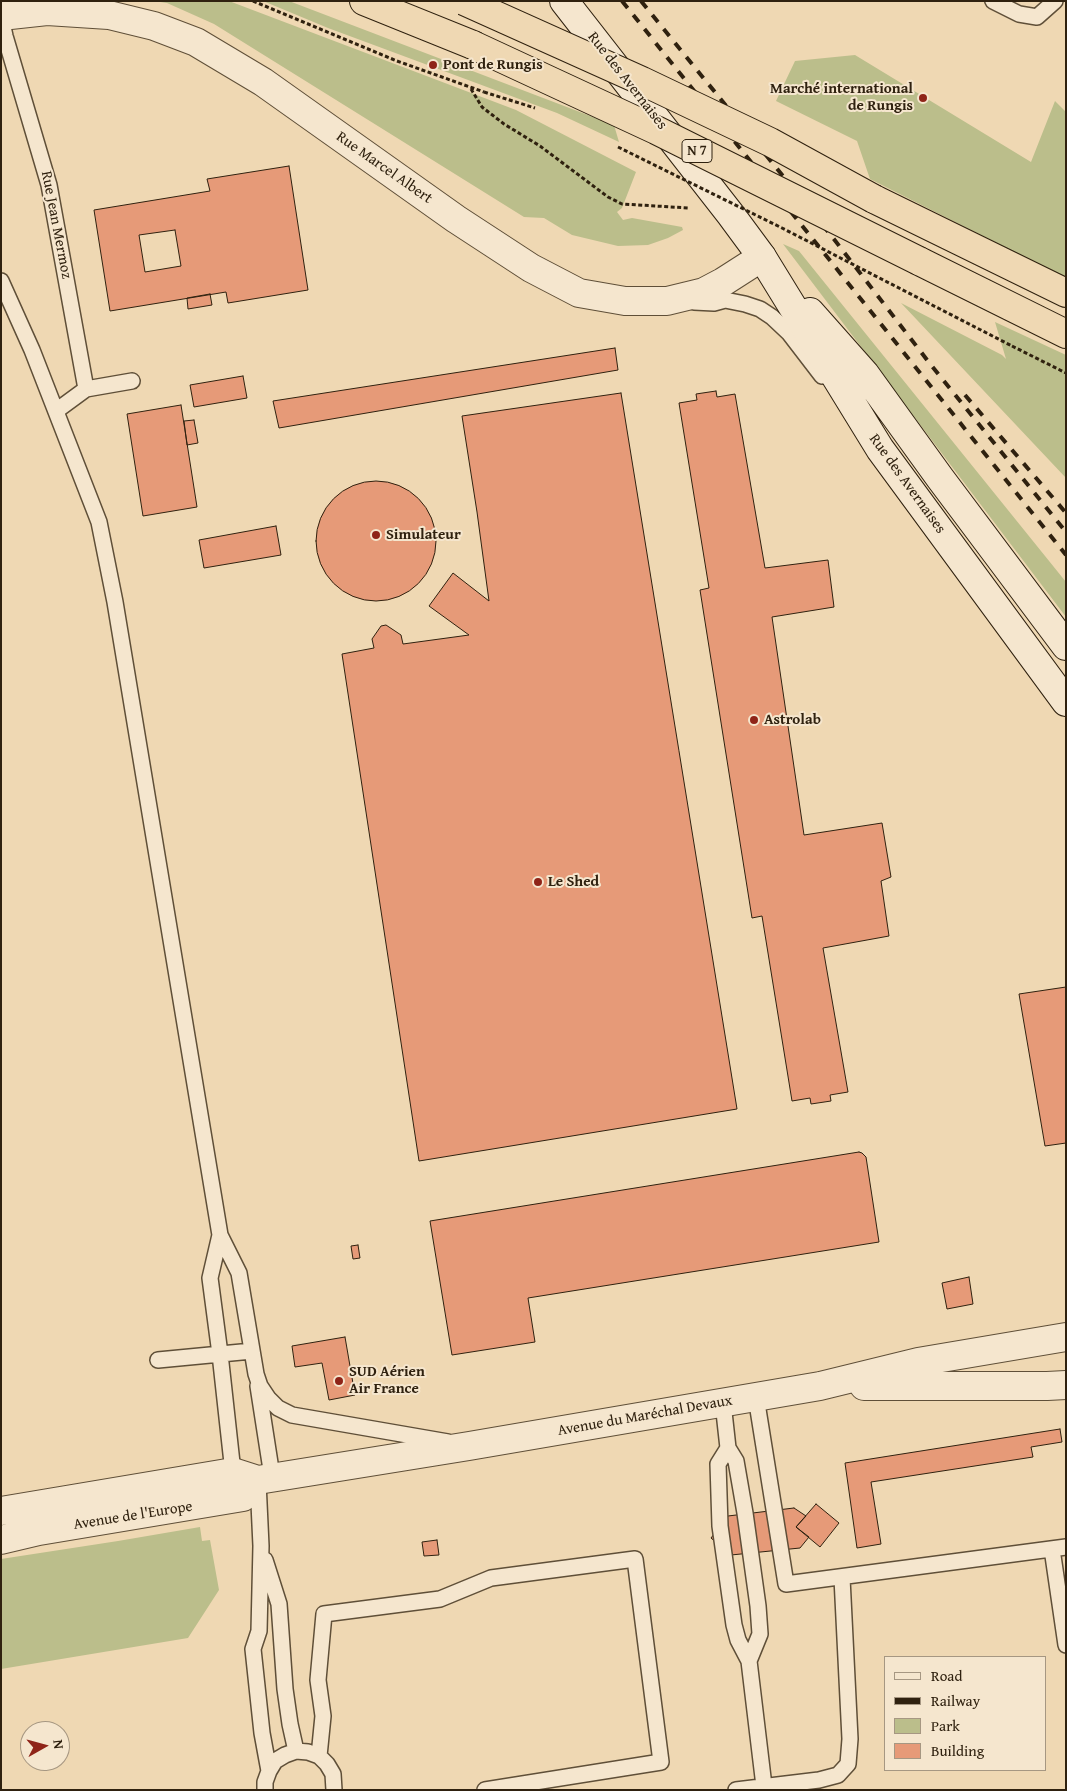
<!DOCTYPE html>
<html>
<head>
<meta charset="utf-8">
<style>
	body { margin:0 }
	#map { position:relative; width:1067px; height:1791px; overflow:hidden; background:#efd8b3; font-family:"Gentium Book Plus",serif }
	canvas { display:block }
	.frame { position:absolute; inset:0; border:2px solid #2f210f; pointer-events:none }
	.legend { position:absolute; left:884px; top:1656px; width:162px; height:115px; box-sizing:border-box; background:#f5e6ce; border:1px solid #a69782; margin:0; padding:6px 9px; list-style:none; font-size:15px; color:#2f210f }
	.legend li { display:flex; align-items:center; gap:10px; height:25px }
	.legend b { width:25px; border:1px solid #a69782 }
	.north { position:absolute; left:20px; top:1721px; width:50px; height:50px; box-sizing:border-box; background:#f5e6ce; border:1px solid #a69782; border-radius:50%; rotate:83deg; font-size:14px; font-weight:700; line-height:20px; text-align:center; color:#2f210f }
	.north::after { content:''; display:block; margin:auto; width:18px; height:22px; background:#8f2418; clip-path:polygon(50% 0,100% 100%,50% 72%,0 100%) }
</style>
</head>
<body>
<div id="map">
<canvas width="1067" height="1791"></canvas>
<div class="frame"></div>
<ul class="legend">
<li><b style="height:6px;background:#f5e6ce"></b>Road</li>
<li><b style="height:6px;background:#2f210f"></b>Railway</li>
<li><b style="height:14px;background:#bbbe8b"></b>Park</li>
<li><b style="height:14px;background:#e69a78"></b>Building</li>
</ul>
<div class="north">N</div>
</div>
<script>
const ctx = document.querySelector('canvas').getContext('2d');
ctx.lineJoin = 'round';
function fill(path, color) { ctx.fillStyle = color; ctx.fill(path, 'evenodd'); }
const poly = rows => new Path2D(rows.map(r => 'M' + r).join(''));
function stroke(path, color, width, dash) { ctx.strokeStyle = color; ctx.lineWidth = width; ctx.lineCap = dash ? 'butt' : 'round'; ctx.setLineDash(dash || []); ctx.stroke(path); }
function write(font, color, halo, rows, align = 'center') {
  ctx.font = font + ' "Gentium Book Plus",serif'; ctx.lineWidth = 4; ctx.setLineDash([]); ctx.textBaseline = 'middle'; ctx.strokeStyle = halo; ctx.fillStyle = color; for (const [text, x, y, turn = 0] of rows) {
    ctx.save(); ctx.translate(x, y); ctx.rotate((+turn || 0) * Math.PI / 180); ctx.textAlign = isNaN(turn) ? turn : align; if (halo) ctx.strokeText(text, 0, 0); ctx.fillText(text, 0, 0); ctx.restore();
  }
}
fill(poly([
	[154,1,229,1,516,110,636,172,622,208,617,212,623,220,632,218,682,227,683,230,668,238,648,245,618,246,572,235,544,218,524,217,214,24,167,3],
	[263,1,289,1,614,125,619,142,557,113,328,28],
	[855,55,1031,162,1055,101,1066,112,1066,278,870,179,857,141,776,101,795,61],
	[783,244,799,251,1066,582,1066,617],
	[901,303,1002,355,1006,359,995,322,1066,355,1066,478],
	[200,1527,202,1541,210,1540,219,1590,188,1638,1,1669,1,1559,118,1541]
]), '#bbbe8b');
const building = poly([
	[289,166,308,290,228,303,226,292,110,311,94,210,210,191,207,179,289,166],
	[175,230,181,266,145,272,139,235,175,230],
	[210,294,212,305,188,309,187,298,210,294],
	[615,348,618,370,279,428,273,401,615,348],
	[243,376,247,398,194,407,190,385,243,376],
	[716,391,717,397,735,394,765,568,828,560,834,607,772,617,804,835,882,823,891,877,881,881,889,936,823,948,848,1092,830,1095,831,1101,811,1104,810,1098,792,1101,762,916,752,918,700,590,709,588,679,403,697,400,696,394,716,391],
	[621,393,737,1109,419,1161,342,654,374,648,372,639,381,626,386,625,401,635,403,644,469,635,429,606,453,573,489,601,477,512,462,416,621,393],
	[181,405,197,507,143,516,127,414,181,405],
	[194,420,198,443,187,445,184,421,194,420],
	'316 541a60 60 0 1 1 120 0a60 60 0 1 1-120 0Z',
	[276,526,281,555,204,568,199,540,276,526],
	[1066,987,1066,1143,1045,1146,1019,994,1066,987],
	[859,1152,862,1153,866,1157,879,1242,528,1298,535,1342,452,1355,430,1221,859,1152],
	[358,1245,360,1258,353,1259,351,1246,358,1245],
	[969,1277,973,1304,947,1309,942,1283,969,1277],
	[345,1337,355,1395,329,1400,322,1363,295,1367,292,1346,345,1337],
	[1060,1429,1062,1442,1031,1447,1033,1457,871,1482,881,1544,857,1548,845,1463,1060,1429],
	[816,1504,839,1523,820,1547,796,1527,816,1504],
	[794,1508,806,1516,796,1527,809,1537,800,1548,731,1555,711,1538,728,1516,794,1508],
	[437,1540,439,1555,424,1556,422,1542,437,1540]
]);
fill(building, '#e69a78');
stroke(building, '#2f210f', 1);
const service = poly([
	[993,1,1019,14,1037,17,1055,1],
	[1,18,5,36,49,185,86,389,132,381],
	[1,281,32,350,99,522,115,602,220,1235,210,1278,220,1354,233,1472],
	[694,302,714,303,725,300,745,304,760,309,772,317,789,333,822,376],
	[56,411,86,389],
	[220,1235,239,1273,256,1374,260,1386,268,1398,278,1408,292,1415,448,1442],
	[158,1360,252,1351],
	[258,1386,272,1476],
	[756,1397,786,1584,1066,1547],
	[723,1403,728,1448,736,1461,745,1513,758,1606,760,1634,749,1661],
	[728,1448,718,1464,720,1526,734,1625,738,1640,749,1661,764,1786],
	[258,1482,261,1546,259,1631,253,1649,262,1733,269,1771],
	[1052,1549,1066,1645],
	[265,1560,279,1604,285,1689,290,1724,296,1751],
	[319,1756,323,1716,318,1680,324,1614,440,1599,491,1578,635,1559,661,1762,485,1790],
	[265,1790,265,1782,269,1771,275,1761,285,1755,296,1751,308,1752,319,1756,327,1764,333,1774,334,1790],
	[736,1790,819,1780,838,1775,848,1764,850,1739,842,1578]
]);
const minor = poly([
	[1,16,47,11,109,15,154,26,196,42,263,82,456,219,531,268,579,293,625,301,667,301,704,292,723,282,762,257]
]);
const tertiary = poly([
	[864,1386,1047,1386,1066,1385],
	[1,1511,233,1472,258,1480,469,1446,820,1386,918,1362,1066,1337],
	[1,1540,39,1531,243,1497,249,1492,258,1480]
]);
const secondary = poly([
	[564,1,731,215,762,257,880,449,1066,702],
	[810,312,865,374,940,478,1066,646]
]);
const trunk = poly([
	[364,1,473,45],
	[874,199,1066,293],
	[919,261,1066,334]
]);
stroke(service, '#5f4f38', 18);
stroke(minor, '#5f4f38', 30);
stroke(tertiary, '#5f4f38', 30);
stroke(secondary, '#2f210f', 30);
stroke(trunk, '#2f210f', 30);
stroke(poly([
	[253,1,397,61,484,92],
	[471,89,482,107,504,124,540,146,608,197,622,204,689,208],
	[1012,346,1066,373]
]), '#2f210f', 3, [4, 2.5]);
stroke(service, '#f5e6ce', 15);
stroke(minor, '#f5e6ce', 28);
stroke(tertiary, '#f5e6ce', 28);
stroke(secondary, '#f5e6ce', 28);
stroke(trunk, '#efd8b3', 28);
stroke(poly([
	[622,1,1066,555],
	[641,1,830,234,931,365,1066,532],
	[965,395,1066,513]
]), '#2f210f', 4, [9, 9]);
const trunkBridge = poly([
	[464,1,642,81,770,142,874,199],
	[473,45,656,130,919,261]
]);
stroke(trunkBridge, '#2f210f', 30, []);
stroke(poly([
	[484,92,535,108],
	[618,147,782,228,1012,346]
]), '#2f210f', 3, [4, 2.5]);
stroke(trunkBridge, '#efd8b3', 28);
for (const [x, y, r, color] of [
	[433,65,5,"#8f2418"],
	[923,98,5,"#8f2418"],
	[376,535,5,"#8f2418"],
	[754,720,5,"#8f2418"],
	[538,882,5,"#8f2418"],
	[339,1381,5,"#8f2418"]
]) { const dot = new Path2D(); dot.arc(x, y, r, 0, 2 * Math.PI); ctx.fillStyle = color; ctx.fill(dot); stroke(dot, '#f5e6ce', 2); }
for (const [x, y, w] of [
	[697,151,30]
]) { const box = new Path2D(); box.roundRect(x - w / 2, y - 11.5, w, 23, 4); ctx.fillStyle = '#f5e6ce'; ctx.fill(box); stroke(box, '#2f210f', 1); }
write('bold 14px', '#2f210f', null, [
	["N 7",697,151]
]);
write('bold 15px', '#2f210f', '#f5e6ce', [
	["Pont de Rungis",443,65],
	["Marché international",913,89,"right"],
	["de Rungis",913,106,"right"],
	["Simulateur",386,535],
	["Astrolab",764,720],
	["Le Shed",548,882],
	["SUD Aérien",349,1372],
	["Air France",349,1389]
], 'left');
write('15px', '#2f210f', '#f5e6ce', [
	["Rue des Avernaises",627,81,52],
	["Rue Marcel Albert",384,168,35],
	["Rue Jean Mermoz",56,225,79],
	["Rue des Avernaises",907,484,54],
	["Avenue du Maréchal Devaux",645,1416,-10],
	["Avenue de l'Europe",133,1516,-9]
]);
</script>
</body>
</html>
